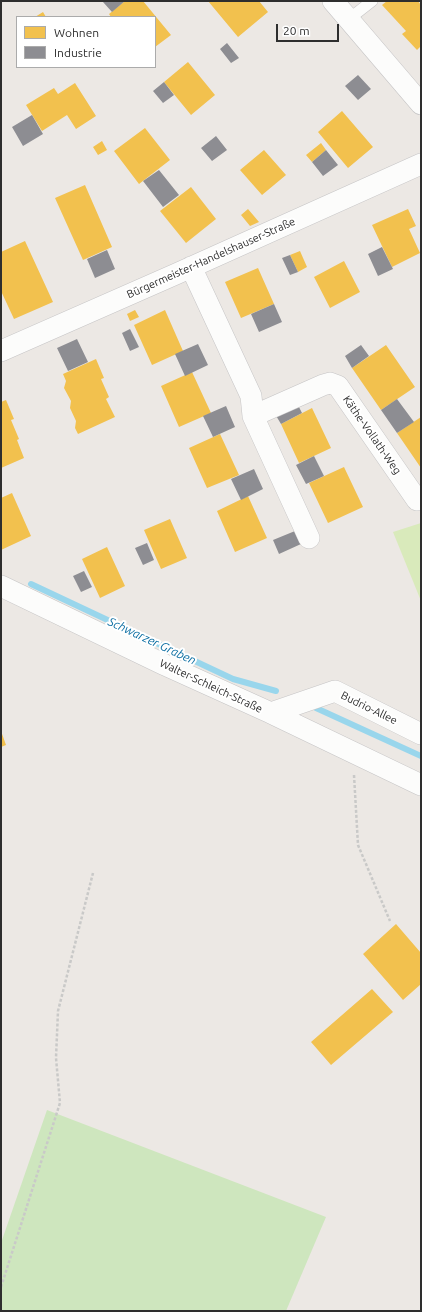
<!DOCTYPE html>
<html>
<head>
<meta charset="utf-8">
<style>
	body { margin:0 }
	#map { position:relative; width:422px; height:1312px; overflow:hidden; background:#ece8e4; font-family:Ubuntu,sans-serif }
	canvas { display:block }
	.frame { position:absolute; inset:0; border:2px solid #2e2e2e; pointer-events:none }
	.legend { position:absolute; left:16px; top:16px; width:140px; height:52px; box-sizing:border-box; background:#fff; border:1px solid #ababab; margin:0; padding:5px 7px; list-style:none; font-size:12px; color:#2e2e2e }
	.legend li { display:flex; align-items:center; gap:8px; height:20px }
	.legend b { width:20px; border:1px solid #ababab }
	.scale { position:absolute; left:276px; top:24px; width:63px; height:18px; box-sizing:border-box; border:2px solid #2e2e2e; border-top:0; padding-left:5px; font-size:12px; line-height:14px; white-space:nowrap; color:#2e2e2e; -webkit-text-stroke:3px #fff; paint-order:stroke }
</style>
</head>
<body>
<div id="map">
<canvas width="422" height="1312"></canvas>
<div class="frame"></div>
<ul class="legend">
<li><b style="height:11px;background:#f2c14e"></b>Wohnen</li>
<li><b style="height:11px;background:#8d8d92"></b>Industrie</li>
</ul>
<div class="scale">20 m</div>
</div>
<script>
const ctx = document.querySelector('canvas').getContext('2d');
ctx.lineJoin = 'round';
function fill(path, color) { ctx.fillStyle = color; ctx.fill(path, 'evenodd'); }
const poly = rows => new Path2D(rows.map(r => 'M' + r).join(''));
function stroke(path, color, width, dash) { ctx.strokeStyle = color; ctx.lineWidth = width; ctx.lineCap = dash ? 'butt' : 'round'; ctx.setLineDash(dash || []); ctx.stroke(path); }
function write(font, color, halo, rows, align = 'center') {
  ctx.font = font + ' Ubuntu,sans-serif'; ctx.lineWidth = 4; ctx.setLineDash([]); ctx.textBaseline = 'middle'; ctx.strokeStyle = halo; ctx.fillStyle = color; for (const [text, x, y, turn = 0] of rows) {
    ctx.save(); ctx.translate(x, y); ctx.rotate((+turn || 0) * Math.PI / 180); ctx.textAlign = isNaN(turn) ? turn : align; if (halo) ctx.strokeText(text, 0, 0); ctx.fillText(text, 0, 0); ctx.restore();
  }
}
fill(poly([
	[47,1110,326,1217,286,1311,1,1311,1,1243]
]), '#cee6be');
fill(poly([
	[421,523,421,601,393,532]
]), '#d9eabb');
fill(poly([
	[125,1,143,1,171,35,155,47,155,17,111,17,109,14],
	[208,1,259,1,268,12,238,37],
	[387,1,418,1,421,5,421,46,417,50,402,34,406,31,382,5],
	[43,12,46,17,35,17],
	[188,62,215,95,191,115,164,82],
	[75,83,96,116,76,129,67,115,42,131,26,105,54,88,58,94],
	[342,111,373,147,348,168,318,132],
	[145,128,170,160,139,184,114,151],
	[102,141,107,150,98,155,93,147],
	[321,143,326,150,312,162,306,155],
	[264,150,286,175,262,195,240,170],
	[85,185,112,247,83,260,55,198],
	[191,187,216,219,186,243,160,211],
	[248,209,259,222,250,226,241,215],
	[408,209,416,226,409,229,420,253,392,267,372,225],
	[25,241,53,302,14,319,1,291,1,252],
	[300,251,307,267,298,272,290,255],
	[344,261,360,292,330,308,314,277],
	[258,268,274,304,241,318,225,282],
	[135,310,139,317,130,321,127,314],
	[165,310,183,351,152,365,134,325],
	[386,345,415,387,381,410,352,368],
	[96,359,104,378,101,379,109,397,106,399,115,417,78,434,75,428,76,421,70,408,71,401,64,388,66,381,63,374],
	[192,372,211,413,179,427,161,386],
	[6,400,14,419,11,420,19,439,17,440,24,458,1,468,1,402],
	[312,408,331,448,299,463,281,424],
	[421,417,421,468,397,433],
	[220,434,239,475,207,488,189,448],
	[344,467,363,507,328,523,309,483],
	[12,493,31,536,1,550,1,498],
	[248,496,267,538,235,552,217,511],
	[170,519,187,558,161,569,144,530],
	[107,547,125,586,100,598,82,559],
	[1,731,6,745,1,747],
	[396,924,421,953,421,984,403,1000,363,954],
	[372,989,393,1012,331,1065,311,1042]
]), '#f2c14e');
fill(poly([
	[104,1,125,1,112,12,103,2],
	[227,43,239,58,231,63,220,49],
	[358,75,371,89,358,100,345,86],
	[164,82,174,95,163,103,153,91],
	[32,115,43,134,23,146,12,127],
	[216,136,227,150,212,161,201,148],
	[326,150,338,165,323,176,312,162],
	[159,170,179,195,163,207,143,181],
	[382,247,393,269,378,276,368,254],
	[107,250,115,269,95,278,87,259],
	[290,255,298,272,290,275,282,258],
	[274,304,282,322,259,332,251,314],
	[130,329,139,347,130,351,122,333],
	[77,339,88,362,68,371,57,348],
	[198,344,208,365,185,376,175,354],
	[361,345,369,356,352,368,345,356],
	[397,399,414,422,397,433,381,410],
	[297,403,302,413,281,424,275,414],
	[226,406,235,427,213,437,203,416],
	[314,456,324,476,306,484,296,465],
	[254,469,263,489,241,500,231,479],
	[295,531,301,544,279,554,273,540],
	[147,543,154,560,143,565,135,548],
	[84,571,92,587,81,592,73,576]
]), '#8d8d92');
stroke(poly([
	[31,584,233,679,276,691],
	[316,708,421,756]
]), '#99d6ec', 6);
const lane = poly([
	[349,19,372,1]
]);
const street = poly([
	[333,1,421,104],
	[191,267,251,396,253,416,309,538],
	[1,351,176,274,421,164],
	[253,416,323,385,330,383,338,386,417,500],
	[1,586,165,665,271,713,421,785],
	[271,713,335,691,421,734]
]);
stroke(lane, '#c5c4c5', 12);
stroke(street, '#c5c4c5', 22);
stroke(poly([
	[354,775,358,845,390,921],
	[1,1287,60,1103,56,1058,58,1011,93,873]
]), '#c9c9c8', 2.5, [3, 2]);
stroke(lane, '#fcfcfb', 11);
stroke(street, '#fcfcfb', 21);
write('11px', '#2e2e2e', '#fff', [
	["Bürgermeister-Handelshauser-Straße",211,258,-24],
	["Käthe-Vollath-Weg",372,435,55],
	["Walter-Schleich-Straße",211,686,25],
	["Budrio-Allee",369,708,26]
]);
write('italic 12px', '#0d6fa3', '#fff', [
	["Schwarzer Graben",152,641,25]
]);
</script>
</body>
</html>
